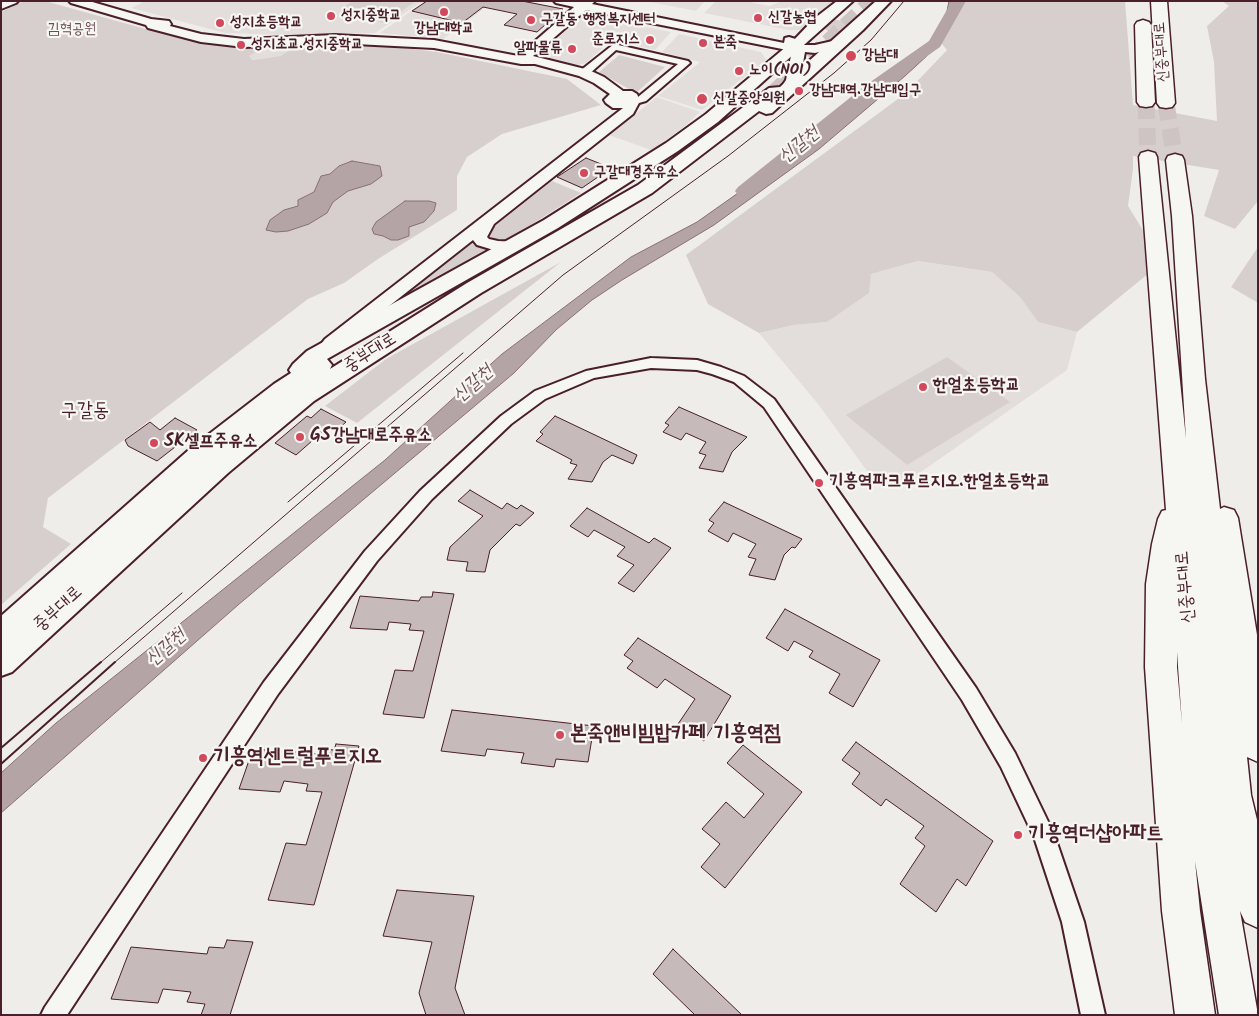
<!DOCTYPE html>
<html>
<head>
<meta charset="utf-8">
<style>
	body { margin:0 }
	#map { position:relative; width:1259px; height:1016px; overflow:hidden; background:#efedea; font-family:Kalam,sans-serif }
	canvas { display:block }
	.frame { position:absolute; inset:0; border:2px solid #4a1f2b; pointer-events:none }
</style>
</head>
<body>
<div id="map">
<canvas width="1259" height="1016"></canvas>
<div class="frame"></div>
</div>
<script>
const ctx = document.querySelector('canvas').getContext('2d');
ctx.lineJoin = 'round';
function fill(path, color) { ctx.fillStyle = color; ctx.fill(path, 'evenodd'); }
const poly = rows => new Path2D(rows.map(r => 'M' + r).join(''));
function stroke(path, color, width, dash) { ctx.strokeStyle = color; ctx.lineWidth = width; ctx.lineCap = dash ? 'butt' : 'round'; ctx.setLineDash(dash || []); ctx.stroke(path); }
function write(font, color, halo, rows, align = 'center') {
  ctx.font = font + ' Kalam,"Poor Story",sans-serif'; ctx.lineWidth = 4.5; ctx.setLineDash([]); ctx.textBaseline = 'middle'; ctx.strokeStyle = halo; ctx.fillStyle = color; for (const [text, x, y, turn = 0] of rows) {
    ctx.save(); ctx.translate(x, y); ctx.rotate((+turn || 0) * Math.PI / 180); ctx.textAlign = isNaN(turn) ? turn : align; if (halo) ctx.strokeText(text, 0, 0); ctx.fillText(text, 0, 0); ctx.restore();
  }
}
fill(poly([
	[145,1,423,1,375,33,283,35,225,33,131,8],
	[425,1,494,1,443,39,380,33],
	[645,1,705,1,696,11],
	[716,1,745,1,769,6,782,1,833,1,802,30,789,30,704,13],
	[590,16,671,32,655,50,611,40,586,63,577,65,545,58,541,53,581,17],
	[679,34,761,52,766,60,702,110,658,96,700,62,662,52],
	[265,47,295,47,280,56,251,60,248,56],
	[657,97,700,112,684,127,651,150,609,135],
	[918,261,992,272,1020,297,1038,322,1077,332,1067,370,908,481,873,479,818,404,759,333,794,325,827,322,871,274]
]), '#e3dedc');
fill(poly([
	[24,1,45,1,142,28,224,46,265,47,249,56,252,60,280,56,295,47,340,45,396,47,437,52,567,79,601,105,502,134,467,157,457,176,457,210,378,259,344,283,308,299,48,498,43,527,71,544,1,605,1,12],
	[353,1,416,1,385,23,371,20,376,16,342,8],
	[964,1,1125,1,1133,105,1217,121,1214,62,1207,26,1229,6,1222,1,1258,1,1258,201,1235,229,1204,216,1219,170,1133,156,1133,169,1128,206,1154,248,1149,273,1077,332,1038,322,1020,297,992,272,918,261,871,274,869,293,827,322,794,325,759,333,708,304,686,255,906,93,947,50,941,43],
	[829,18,854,24,842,31,828,31,824,28],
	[619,55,665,67,636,93,599,72],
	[552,181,581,193,507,240,497,241,492,239,489,235,490,230],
	[478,230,480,246,498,249,346,335],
	[1258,247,1258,303,1231,287],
	[561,262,357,423,325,406,386,359],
	[947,357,1010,402,907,465,846,415]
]), '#d7cfce');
const water = poly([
	[949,1,964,1,941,43,905,76,819,149,714,225,622,280,592,300,557,329,514,373,238,605,1,813,1,773,56,723,385,460,502,354,631,257,697,222,833,126,914,54,932,42,946,16,949,1],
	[352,161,380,166,382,176,371,184,348,191,333,202,327,213,309,224,288,231,276,232,266,230,270,220,284,210,298,206,298,200,314,192,321,176,330,174,339,166,352,161],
	[405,201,429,201,436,203,434,211,424,222,409,227,409,236,398,240,391,240,383,236,374,234,372,229,376,222,405,201]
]);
fill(water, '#b4a4a5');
stroke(water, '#8a6f74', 1);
fill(poly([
	[952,1,966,1,940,47,878,91,750,195,744,196,738,195,735,191,738,187,866,85,929,41,952,1]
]), '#b4a4a5');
const building = poly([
	[427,1,522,1,563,9,537,32,504,25,517,14,483,7,462,23,412,11,427,1],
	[586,158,611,168,582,188,557,177,586,158],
	[679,407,747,437,732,452,723,472,699,468,706,455,699,453,706,442,686,433,681,440,663,432,669,425,665,423,679,407],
	[321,409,346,422,337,430,329,426,296,455,275,443,307,416,311,418,321,409],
	[555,416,637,455,633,464,612,455,603,462,592,482,568,479,577,465,570,463,572,460,536,441,543,434,540,432,555,416],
	[175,418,197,430,157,461,128,446,125,440,150,422,160,430,175,418],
	[470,490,502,509,507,503,517,509,521,505,534,513,520,526,516,524,490,550,485,572,466,571,468,562,447,560,450,547,483,516,458,501,470,490],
	[724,502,802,539,795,548,792,547,784,555,775,580,749,575,756,559,748,557,756,544,733,533,728,542,708,531,714,523,709,520,724,502],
	[587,508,649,543,654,538,671,548,634,592,618,583,634,565,617,556,625,547,594,530,588,537,570,526,587,508],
	[433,592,454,594,424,718,383,714,395,670,413,671,424,631,409,630,411,624,389,622,387,630,350,628,360,596,419,601,421,597,432,597,433,592],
	[785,609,880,660,853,707,829,693,840,674,809,657,813,651,794,641,788,651,766,638,785,609],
	[638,638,731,696,704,741,678,724,695,699,665,679,657,688,627,668,633,661,624,655,638,638],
	[452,710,594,726,588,762,556,759,554,767,521,763,524,753,487,749,485,756,441,751,452,710],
	[856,742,993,841,966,886,957,879,936,912,900,884,925,846,915,838,924,826,886,799,881,806,852,784,860,773,842,760,856,742],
	[336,744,359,746,314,905,268,900,286,843,306,845,322,792,306,791,308,784,284,781,280,792,239,789,253,749,320,754,321,749,334,750,336,744],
	[743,745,802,792,725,888,701,867,720,844,702,829,726,802,744,818,764,794,727,763,743,745],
	[397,890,474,896,455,988,465,1015,426,1015,419,993,432,942,383,936,397,890],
	[227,940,253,942,230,1015,201,1015,205,1004,187,1002,191,992,163,989,158,1003,111,999,131,947,207,954,209,947,224,948,227,940],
	[673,949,742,1015,695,1015,653,974,673,949]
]);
fill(building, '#c6babb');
stroke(building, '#4a1f2b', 1);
stroke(poly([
	[775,91,872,1]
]), '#cec4c4', 16, [16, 8]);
stroke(poly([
	[1146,102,1148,157],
	[1166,103,1175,160]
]), '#cec4c4', 17, [17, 9]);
const minor = poly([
	[614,44,688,61,690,63,646,101,632,105,628,104,627,102,628,100,638,97,678,64,616,50,588,75,580,75,580,71,614,44],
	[651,358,697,360,721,367,744,376,774,399,976,688,1015,753,1054,834,1084,922,1105,1015,1081,1015,1062,922,1034,837,1001,767,962,700,764,407,734,382,712,374,697,370,651,368,594,378,545,399,511,424,432,499,377,561,278,694,67,1015,41,1015,45,1007,264,682,365,551,420,491,501,416,535,391,586,371,651,358]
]);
const tertiary = poly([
	[18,1,16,3,1,9,1,2,18,1],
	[69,1,89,1,151,19,169,21,171,24,170,26,201,34,244,39,335,35,434,40,518,56,574,7,556,3,554,1,595,1,592,4,784,43,785,38,789,37,802,41,804,45,815,45,837,40,843,44,841,47,815,53,805,52,800,80,788,98,783,99,776,95,786,80,792,51,586,10,533,56,589,70,604,77,623,91,632,91,637,94,640,101,633,114,494,224,487,237,489,239,498,241,518,242,520,245,518,248,497,251,477,245,473,240,337,347,331,349,325,347,322,343,325,339,623,108,613,108,606,103,604,100,610,94,594,83,579,76,535,64,521,64,434,48,335,43,244,47,201,42,148,28,146,25,71,3,69,1]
]);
const primary = poly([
	[837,1,853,1,718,122,678,151,558,228,327,359,332,365,330,369,467,283,638,185,769,88,780,87,876,1,891,1,863,30,772,113,766,114,759,111,652,193,481,293,314,401,228,473,12,672,1,676,1,616,191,448,274,384,291,373,289,370,293,364,307,351,544,220,666,143,706,114,793,41,815,18,837,1]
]);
const trunk = poly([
	[1151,1,1167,1,1175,103,1172,107,1166,108,1160,107,1157,103,1151,1],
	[1143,20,1149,22,1151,25,1155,102,1152,106,1146,107,1140,106,1137,102,1135,25,1137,22,1143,20],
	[1148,151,1155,153,1157,157,1186,439,1172,216,1166,160,1168,156,1175,154,1182,156,1184,160,1192,216,1205,379,1220,509,1224,507,1234,510,1238,518,1258,641,1258,762,1247,757,1251,795,1258,824,1258,928,1245,922,1240,911,1258,1015,1219,1015,1195,861,1200,911,1215,1015,1175,1015,1162,911,1145,667,1146,584,1152,544,1158,519,1162,511,1166,510,1139,157,1141,153,1148,151],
	[1177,652,1182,724,1177,667,1177,652]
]);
stroke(minor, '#4a1f2b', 4);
stroke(tertiary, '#4a1f2b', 4);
stroke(primary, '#4a1f2b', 4);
stroke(trunk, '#4a1f2b', 3);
fill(minor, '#f6f6f2');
fill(tertiary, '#f6f6f2');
fill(primary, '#f6f6f2');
fill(trunk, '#f6f6f2');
stroke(poly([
	[288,502,463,353],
	[100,663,182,593],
	[114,663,563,275,728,156,834,73,871,40,904,1]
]), '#4a1f2b', 1);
stroke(poly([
	[1,748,101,662],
	[1,764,115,662]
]), '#4a1f2b', 2);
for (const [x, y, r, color] of [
	[444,12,5,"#d1495b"],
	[331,16,5,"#d1495b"],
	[758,18,5,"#d1495b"],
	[531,20,5,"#d1495b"],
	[220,23,5,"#d1495b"],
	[650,40,5,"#d1495b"],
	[703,43,5,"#d1495b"],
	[241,45,5,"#d1495b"],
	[572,49,5,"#d1495b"],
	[851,56,6,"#d1495b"],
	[739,71,5,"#d1495b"],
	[799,91,5,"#d1495b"],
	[702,99,6,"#d1495b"],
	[584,173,5,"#d1495b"],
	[923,387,5,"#d1495b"],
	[300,437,5,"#d1495b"],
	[154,443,5,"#d1495b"],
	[819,483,5,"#d1495b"],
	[560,735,5,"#d1495b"],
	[203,758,5,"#d1495b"],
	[1018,835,5,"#d1495b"]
]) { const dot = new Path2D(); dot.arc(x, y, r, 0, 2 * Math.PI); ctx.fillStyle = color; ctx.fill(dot); stroke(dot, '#f6f6f2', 2); }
write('bold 15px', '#4a1f2b', '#f6f6f2', [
	["성지중학교",341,16],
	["신갈농협",768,18],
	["구갈동 행정복지센터",541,20],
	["성지초등학교",230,23],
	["강남대학교",444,29,"center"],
	["준로지스",640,40,"right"],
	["본죽",713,43],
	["성지초교.성지중학교",251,45],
	["알파물류",562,49,"right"],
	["강남대",862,56],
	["노이(NOI)",749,71],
	["강남대역.강남대입구",809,91],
	["신갈중앙의원",713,99],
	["구갈대경주유소",594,173]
], 'left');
write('15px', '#6d4b54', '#f6f6f2', [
	["김혁공원",72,30]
]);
write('15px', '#4a1f2b', '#f6f6f2', [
	["신중부대로",1163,52,-94]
]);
write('18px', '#4a1f2b', '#f6f6f2', [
	["중부대로",371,354,-32],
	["신중부대로",1187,587,-95],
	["중부대로",59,610,-42]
]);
write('bold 18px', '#4a1f2b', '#f6f6f2', [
	["한얼초등학교",933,387],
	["GS강남대로주유소",310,437],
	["SK셀프주유소",164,443],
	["기흥역파크푸르지오.한얼초등학교",829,483]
], 'left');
write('italic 19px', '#6f4e56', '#f6f6f2', [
	["신갈천",800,146,-39],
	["신갈천",474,385,-41],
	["신갈천",167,649,-41]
]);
write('20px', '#4a1f2b', '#f6f6f2', [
	["구갈동",85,413]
]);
write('bold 21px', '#4a1f2b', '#f6f6f2', [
	["본죽앤비빔밥카페 기흥역점",570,735],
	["기흥역센트럴푸르지오",213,758],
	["기흥역더샵아파트",1028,835]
], 'left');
</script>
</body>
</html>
